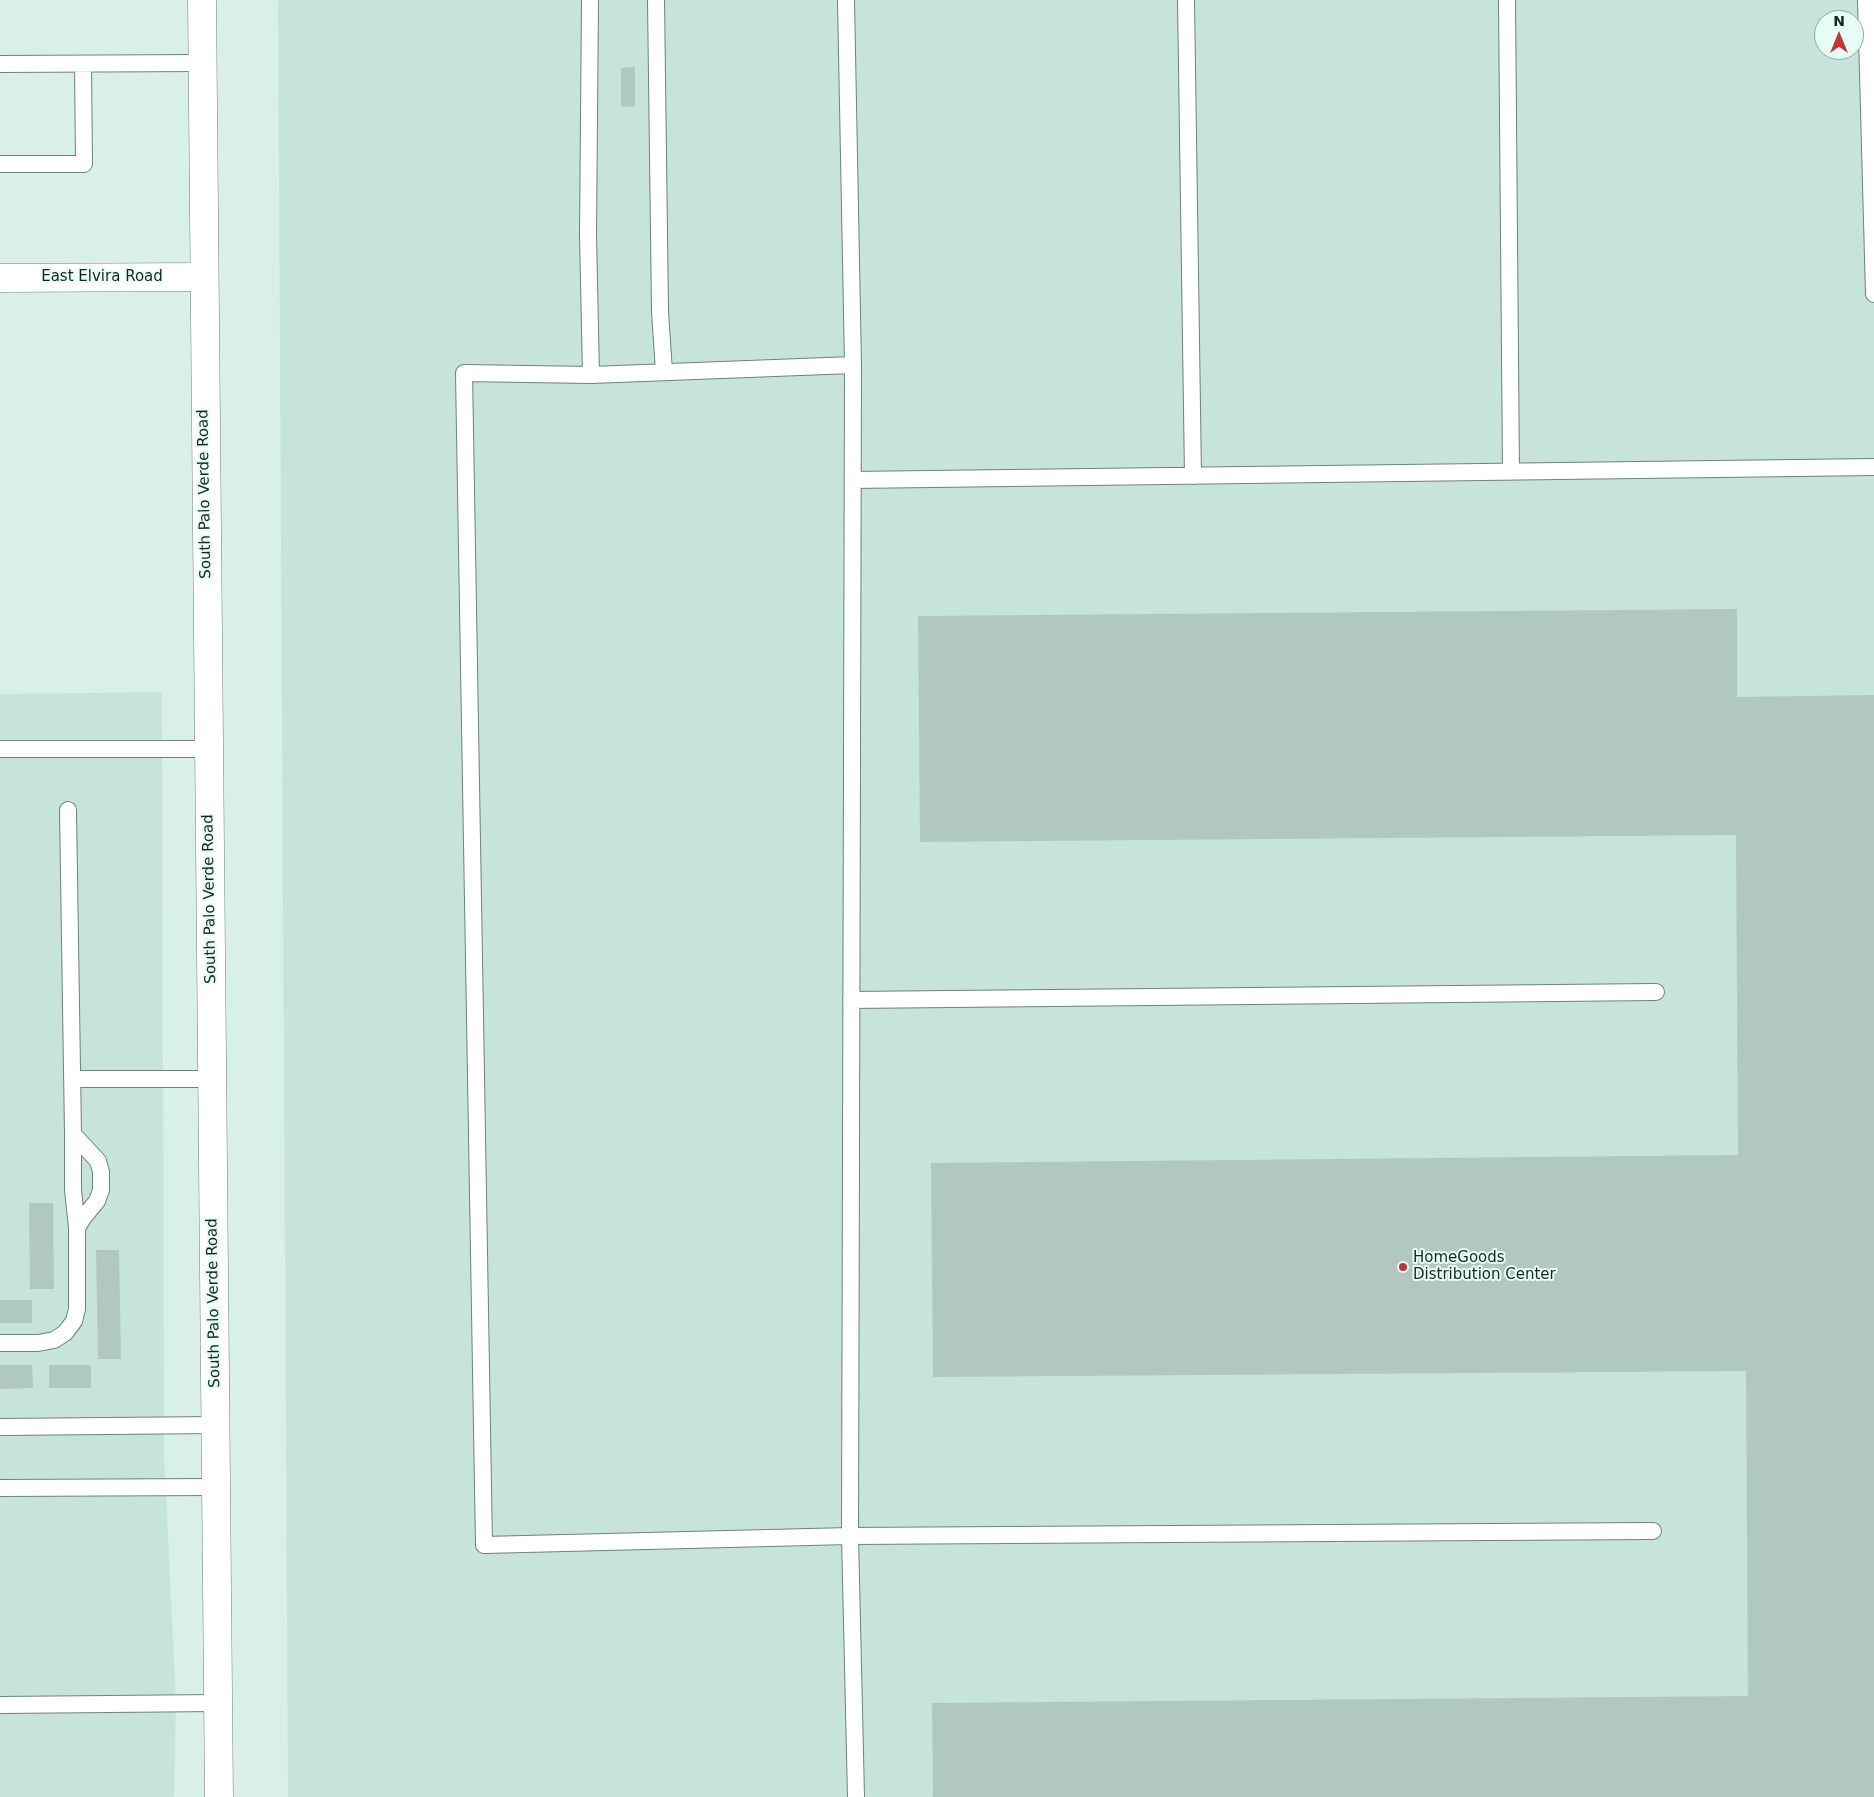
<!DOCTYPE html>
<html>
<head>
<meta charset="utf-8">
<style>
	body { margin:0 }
	#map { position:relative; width:1874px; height:1797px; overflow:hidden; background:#d9f0e9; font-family:"DejaVu Sans",sans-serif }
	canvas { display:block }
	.north { position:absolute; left:1814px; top:10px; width:50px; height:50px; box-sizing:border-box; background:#e6fdf6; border:1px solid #95a7a1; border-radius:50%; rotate:0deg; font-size:14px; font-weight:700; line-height:20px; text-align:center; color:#1c2522 }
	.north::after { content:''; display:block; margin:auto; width:18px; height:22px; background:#c4343a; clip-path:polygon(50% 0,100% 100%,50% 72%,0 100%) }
</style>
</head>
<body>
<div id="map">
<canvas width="1874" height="1797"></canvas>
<div class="north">N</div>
</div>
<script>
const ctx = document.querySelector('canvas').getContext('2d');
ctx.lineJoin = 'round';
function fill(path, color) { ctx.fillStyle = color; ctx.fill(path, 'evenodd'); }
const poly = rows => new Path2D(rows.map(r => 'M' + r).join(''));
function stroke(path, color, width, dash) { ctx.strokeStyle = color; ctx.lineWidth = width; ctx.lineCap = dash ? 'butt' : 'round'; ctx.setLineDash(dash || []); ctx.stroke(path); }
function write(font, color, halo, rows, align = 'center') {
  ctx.font = font + ' "DejaVu Sans",sans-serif'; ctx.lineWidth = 4; ctx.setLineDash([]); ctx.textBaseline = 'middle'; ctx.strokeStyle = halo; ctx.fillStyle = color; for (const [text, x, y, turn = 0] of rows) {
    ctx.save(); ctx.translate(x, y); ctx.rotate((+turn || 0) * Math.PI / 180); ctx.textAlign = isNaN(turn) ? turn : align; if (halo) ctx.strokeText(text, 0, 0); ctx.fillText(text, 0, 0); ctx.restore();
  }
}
fill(poly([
	[278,0,1874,0,1874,1797,288,1797],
	[1824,20,1854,20,1854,50,1824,50],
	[162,692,164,1453,176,1703,174,1797,0,1797,0,694]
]), '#c6e4db');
fill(poly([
	[635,67,635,106,621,107,621,68],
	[1737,609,1737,697,1874,695,1874,1797,933,1797,932,1703,1748,1696,1746,1371,933,1377,931,1163,1738,1155,1736,835,920,842,918,616],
	[29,1203,53,1203,54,1289,30,1289],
	[96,1250,119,1250,121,1359,98,1359],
	[0,1300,32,1300,32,1323,0,1323],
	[0,1365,32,1365,33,1388,0,1389],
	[49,1365,91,1365,91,1388,49,1388]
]), '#b1c8c1');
const lane = poly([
	[590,0,588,235,591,375],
	[656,0,660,311,664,372],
	[846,0,853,365,850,1536,484,1545,464,373,591,375,853,365],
	[1186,0,1193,476],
	[1507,0,1511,472],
	[1866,0,1874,294],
	[0,64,202,63],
	[0,164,84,164,83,64],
	[853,480,1874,467],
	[0,749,208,749],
	[68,810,73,1134],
	[851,1000,1656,992],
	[72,1079,211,1079],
	[73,1134,98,1161,101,1172,101,1190,97,1201,83,1218,77,1228,73,1190,73,1134],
	[0,1343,38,1343,54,1340,65,1333,74,1321,77,1309,77,1228],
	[0,1427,215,1425],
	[0,1488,215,1487],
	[0,1705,218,1703],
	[856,1797,850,1536,1653,1531]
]);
const street = poly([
	[0,278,203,277]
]);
const secondary = poly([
	[202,0,219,1797]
]);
stroke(lane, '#6e837d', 18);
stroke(street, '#6e837d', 29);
stroke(secondary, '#6e837d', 29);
stroke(lane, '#fff', 16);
stroke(street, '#fff', 28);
stroke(secondary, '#fff', 28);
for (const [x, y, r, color] of [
	[1403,1267,5,"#c4343a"]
]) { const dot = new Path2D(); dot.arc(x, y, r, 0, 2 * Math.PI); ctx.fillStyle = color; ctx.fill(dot); stroke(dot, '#e6fdf6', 2); }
write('15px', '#1c2522', '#e6fdf6', [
	["East Elvira Road",102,277],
	["South Palo Verde Road",205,494,-91],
	["South Palo Verde Road",210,899,-91],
	["South Palo Verde Road",214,1303,-91]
]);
write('15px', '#1c2522', '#e6fdf6', [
	["HomeGoods",1413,1258],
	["Distribution Center",1413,1275]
], 'left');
</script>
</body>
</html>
